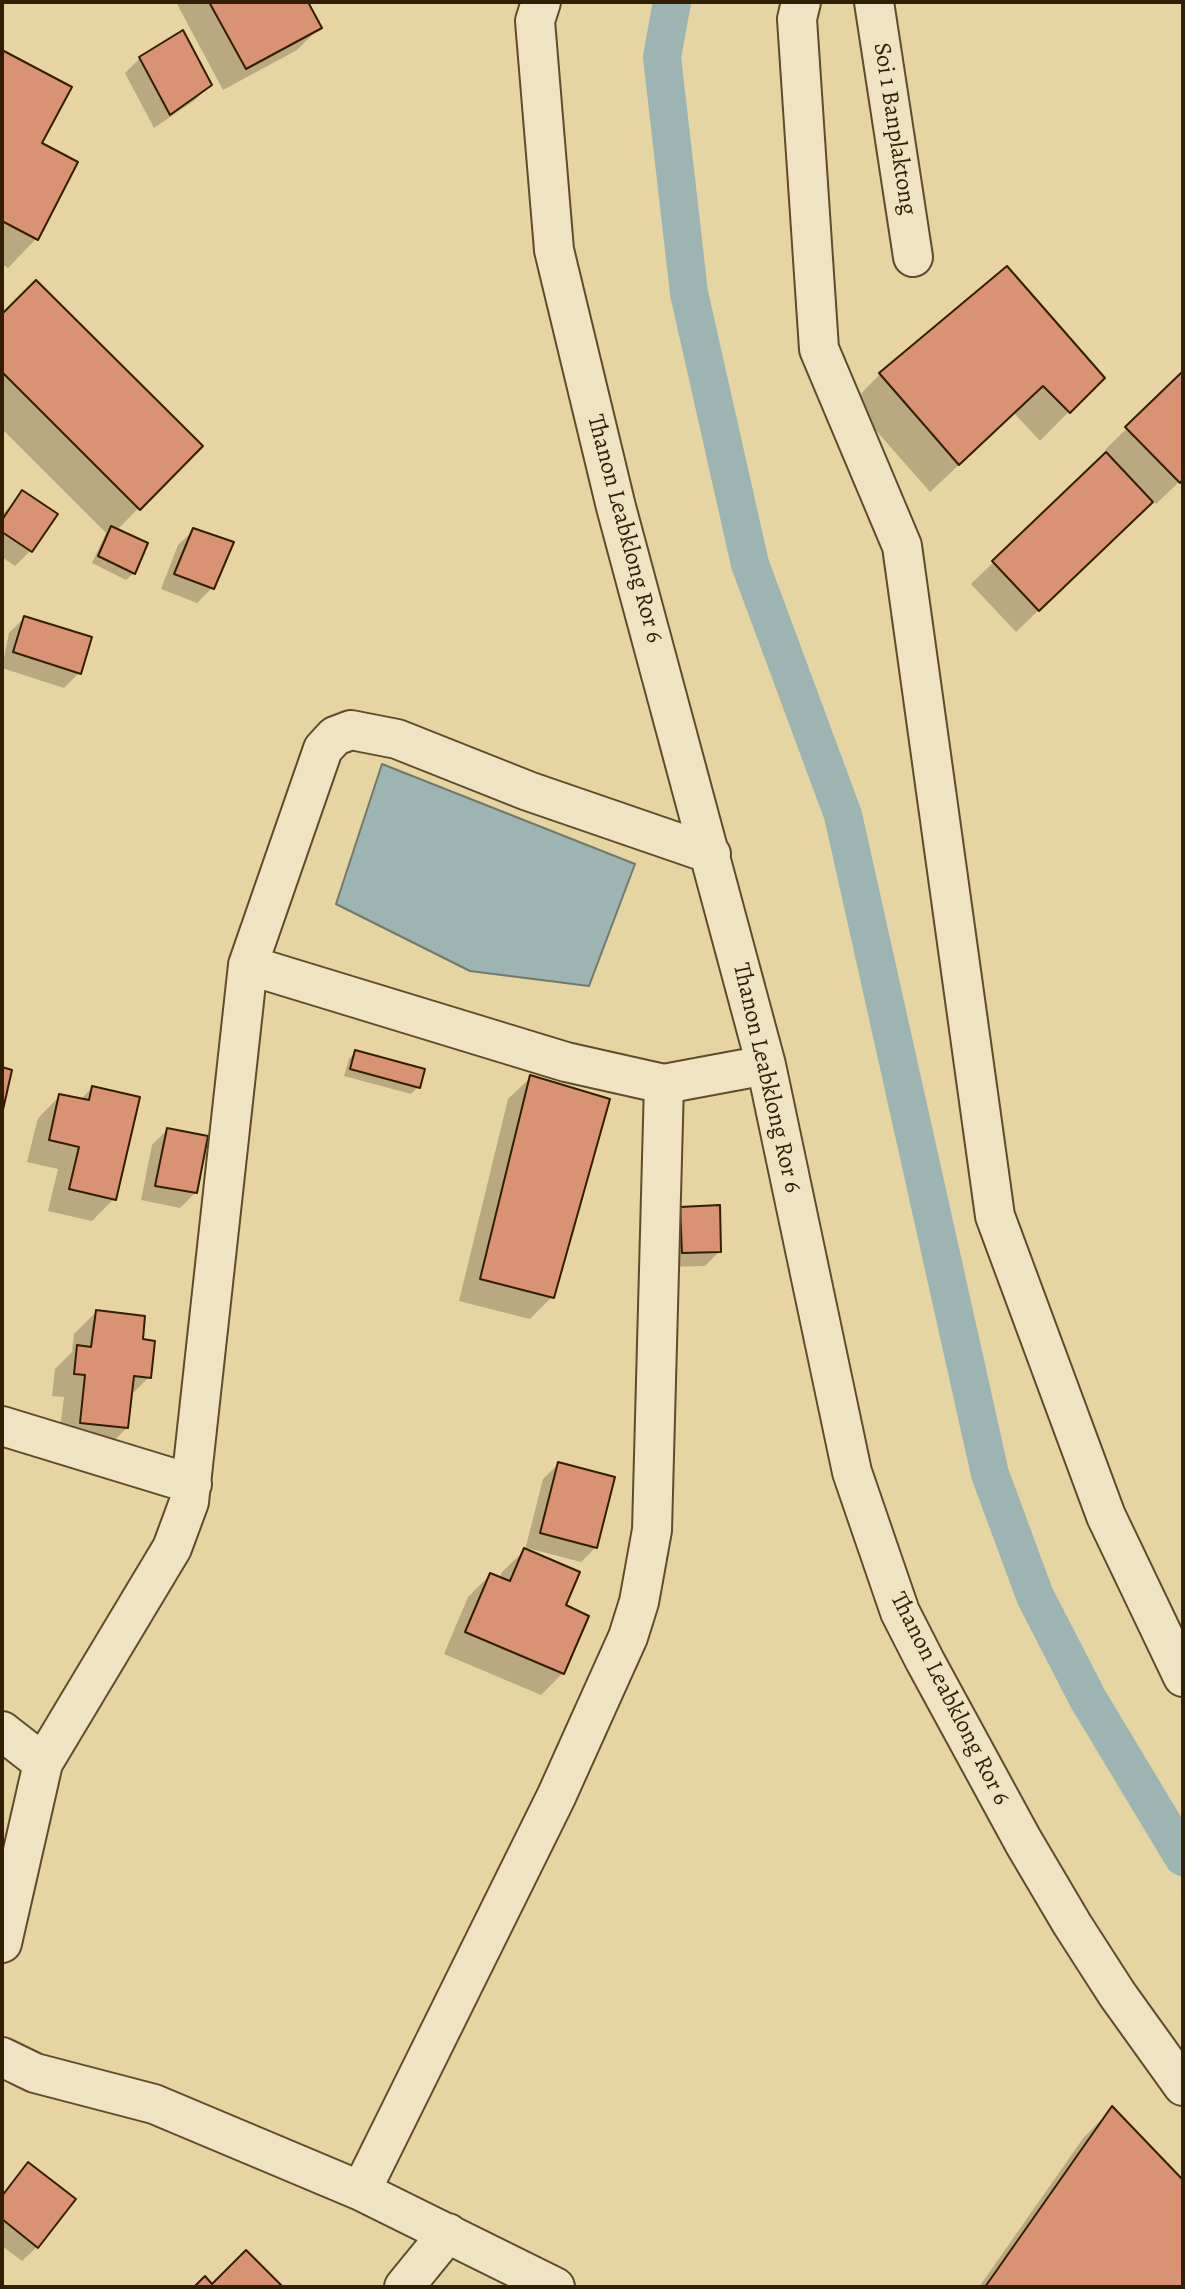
<!DOCTYPE html>
<html>
<head>
<meta charset="utf-8">
<style>
	body { margin:0 }
	#map { position:relative; width:1185px; height:2289px; overflow:hidden; background:#e6d4a2; font-family:Alegreya,serif }
	canvas { display:block }
	.frame { position:absolute; inset:0; border:4px solid #321e04; pointer-events:none }
</style>
</head>
<body>
<div id="map">
<canvas width="1185" height="2289"></canvas>
<div class="frame"></div>
</div>
<script>
const ctx = document.querySelector('canvas').getContext('2d');
ctx.lineJoin = 'round';
function fill(path, color) { ctx.fillStyle = color; ctx.fill(path, 'evenodd'); }
const poly = rows => new Path2D(rows.map(r => 'M' + r).join(''));
function stroke(path, color, width, dash) { ctx.strokeStyle = color; ctx.lineWidth = width; ctx.lineCap = dash ? 'butt' : 'round'; ctx.setLineDash(dash || []); ctx.stroke(path); }
function write(font, color, halo, rows, align = 'center') {
  ctx.font = font + ' Alegreya,serif'; ctx.lineWidth = 7; ctx.setLineDash([]); ctx.textBaseline = 'middle'; ctx.strokeStyle = halo; ctx.fillStyle = color; for (const [text, x, y, turn = 0] of rows) {
    ctx.save(); ctx.translate(x, y); ctx.rotate((+turn || 0) * Math.PI / 180); ctx.textAlign = isNaN(turn) ? turn : align; if (halo) ctx.strokeText(text, 0, 0); ctx.fillText(text, 0, 0); ctx.restore();
  }
}
const water = poly([
	[382,764,635,864,589,986,470,971,336,904,382,764]
]);
fill(water, '#9db5b2');
stroke(water, '#72796c', 2);
fill(poly([
	[176,2,306,2,320,27,297,50,223,90],
	[2,52,69,88,39,144,76,163,36,239,8,268,2,264],
	[140,58,210,85,195,100,154,128,125,73],
	[36,282,200,446,117,530,134,573,126,580,92,563,106,533,2,429,2,316],
	[1183,373,1183,478,1156,504,1153,500,1016,632,971,584,1107,453,1105,450],
	[880,374,1102,378,1040,441,1014,413,930,492,852,403],
	[23,492,56,514,30,551,15,566,2,557,2,515],
	[194,530,212,588,197,603,161,589,178,545],
	[24,618,79,673,64,688,2,668,9,633],
	[356,1052,418,1087,411,1094,344,1076,349,1059],
	[531,1077,552,1297,530,1319,459,1301,508,1099],
	[92,1088,114,1199,92,1221,48,1211,58,1169,27,1162,38,1118,60,1096,80,1100],
	[167,1130,195,1193,180,1208,141,1200,152,1145],
	[681,1208,720,1251,705,1266,668,1267,666,1223],
	[96,1312,141,1340,149,1377,130,1396,127,1428,104,1450,58,1445,64,1397,52,1396,55,1369,72,1352,74,1334],
	[558,1464,596,1547,581,1562,527,1548,563,1606,563,1673,541,1695,444,1654,468,1597,490,1575,499,1579,502,1572,525,1550,543,1479],
	[1112,2109,1183,2183,1183,2287,979,2287,1084,2137],
	[29,2165,37,2247,22,2261,2,2246,2,2195]
]), '#0003');
stroke(poly([
	[672,2,662,57,689,293,750,564,843,815,990,1474,1035,1596,1088,1699,1183,1857]
]), '#9db5b2', 38);
const building = poly([
	[209,2,308,2,322,28,246,69,209,2],
	[183,30,212,85,170,115,139,57,183,30],
	[2,50,72,87,42,143,78,162,38,240,2,221,2,50],
	[1007,266,1105,378,1070,413,1043,386,959,465,879,373,1007,266],
	[36,280,203,446,140,510,2,372,2,314,36,280],
	[1183,371,1183,479,1180,483,1125,427,1183,371],
	[1106,452,1153,502,1039,611,992,561,1106,452],
	[22,490,58,514,32,552,2,532,2,520,22,490],
	[111,526,148,543,135,574,98,556,111,526],
	[193,528,234,542,214,589,174,574,193,528],
	[24,616,92,637,81,674,13,652,24,616],
	[355,1050,425,1069,420,1088,350,1069,355,1050],
	[2,1067,12,1070,2,1114,2,1067],
	[530,1075,610,1099,554,1298,480,1279,530,1075],
	[92,1086,140,1097,116,1200,69,1189,79,1147,49,1140,59,1094,89,1100,92,1086],
	[167,1128,208,1136,197,1193,155,1186,167,1128],
	[720,1205,721,1252,682,1253,680,1207,720,1205],
	[96,1310,145,1316,143,1339,155,1341,151,1378,134,1376,128,1428,80,1423,85,1375,74,1374,77,1345,91,1347,96,1310],
	[558,1462,615,1477,597,1548,540,1533,558,1462],
	[524,1548,580,1572,566,1605,589,1616,564,1674,465,1632,490,1573,510,1581,524,1548],
	[1112,2106,1183,2180,1183,2287,985,2287,1112,2106],
	[28,2162,76,2199,38,2248,2,2219,2,2196,28,2162],
	[246,2250,283,2287,194,2287,205,2276,212,2284,246,2250]
]);
fill(building, '#da9275');
stroke(building, '#321e04', 2);
const minor = poly([
	[541,2,535,21,554,250,616,507,766,1065,852,1472,900,1612,925,1661,1023,1841,1072,1924,1117,1994,1183,2086],
	[801,2,797,19,819,349,902,546,995,1216,1106,1516,1183,1677],
	[874,2,913,257],
	[248,965,566,1062,664,1084],
	[2,1426,192,1484],
	[2,1731,43,1763],
	[2,1943,43,1763,172,1548,189,1502,248,965,323,749,335,736,351,730,397,739,528,791,711,854],
	[2,2057,35,2073,154,2104,361,2191,555,2287],
	[361,2191,556,1797,628,1637,639,1602,652,1530,664,1084,766,1065],
	[404,2287,448,2233]
]);
stroke(minor, '#5f4c2c', 42);
stroke(minor, '#efe3c3', 38);
write('24px', '#321e04', '#efe3c3', [
	["Soi 1 Banplaktong",894,129,81],
	["Thanon Leabklong Ror 6",624,529,75],
	["Thanon Leabklong Ror 6",766,1078,77],
	["Thanon Leabklong Ror 6",949,1699,63]
]);
</script>
</body>
</html>
